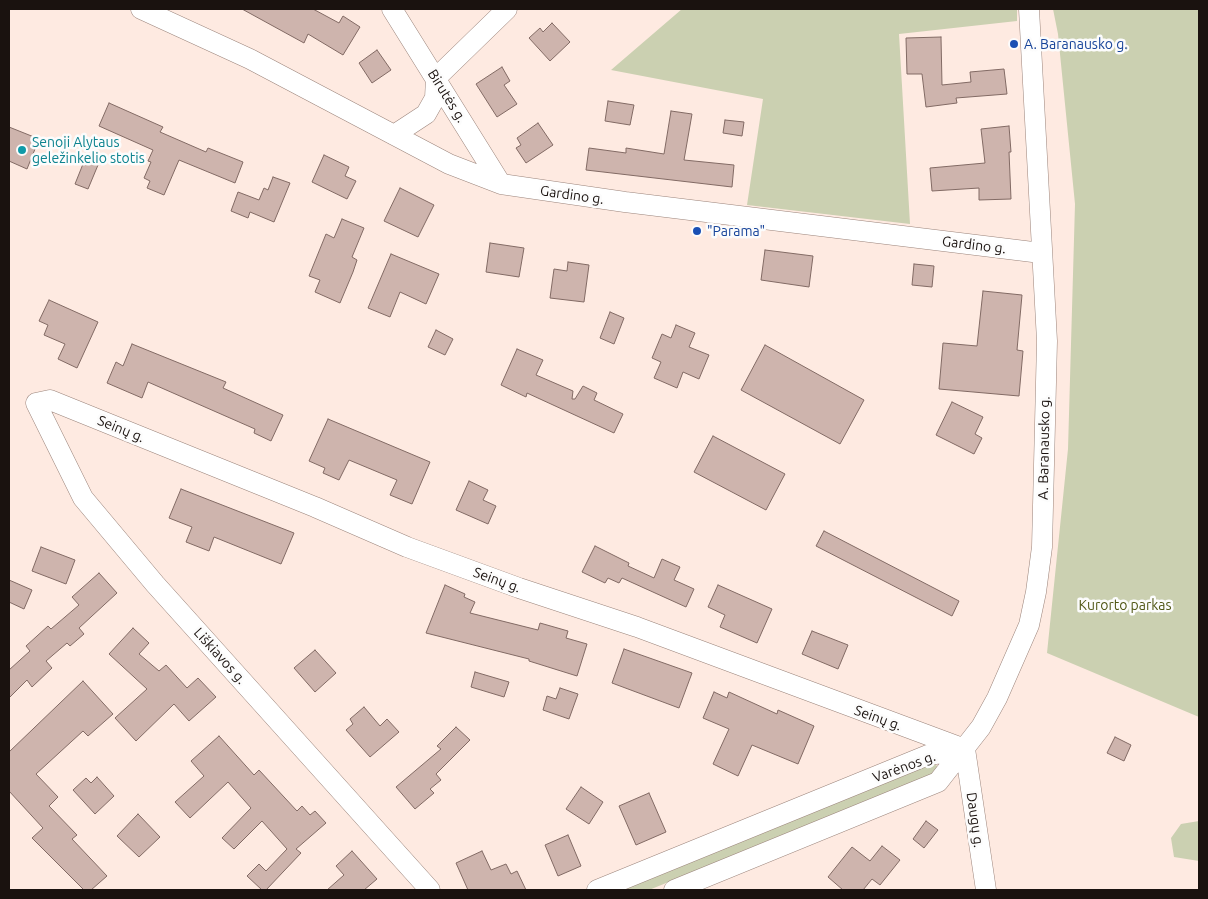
<!DOCTYPE html>
<html>
<head>
<meta charset="utf-8">
<style>
	body { margin:0 }
	#map { position:relative; width:1208px; height:899px; overflow:hidden; background:#feeae1; font-family:Ubuntu,sans-serif }
	canvas { display:block }
	.frame { position:absolute; inset:0; border:10px solid #1a120f; pointer-events:none }
</style>
</head>
<body>
<div id="map">
<canvas width="1208" height="899"></canvas>
<div class="frame"></div>
</div>
<script>
const ctx = document.querySelector('canvas').getContext('2d');
ctx.lineJoin = 'round';
function fill(path, color) { ctx.fillStyle = color; ctx.fill(path, 'evenodd'); }
const poly = rows => new Path2D(rows.map(r => 'M' + r).join(''));
function stroke(path, color, width, dash) { ctx.strokeStyle = color; ctx.lineWidth = width; ctx.lineCap = dash ? 'butt' : 'round'; ctx.setLineDash(dash || []); ctx.stroke(path); }
function write(font, color, halo, rows, align = 'center') {
  ctx.font = font + ' Ubuntu,sans-serif'; ctx.lineWidth = 5; ctx.setLineDash([]); ctx.textBaseline = 'middle'; ctx.strokeStyle = halo; ctx.fillStyle = color; for (const [text, x, y, turn = 0] of rows) {
    ctx.save(); ctx.translate(x, y); ctx.rotate((+turn || 0) * Math.PI / 180); ctx.textAlign = isNaN(turn) ? turn : align; if (halo) ctx.strokeText(text, 0, 0); ctx.fillText(text, 0, 0); ctx.restore();
  }
}
fill(poly([
	[682,9,1017,9,1017,21,899,34,910,224,747,205,763,99,611,70],
	[1053,9,1199,9,1199,717,1047,653,1068,449,1075,204,1058,34],
	[933,762,938,767,933,774,649,890,618,890],
	[1199,821,1199,861,1174,857,1171,838,1181,824]
]), '#cbd0b1');
const building = poly([
	[242,9,313,9,339,23,343,16,360,27,343,55,308,34,304,43,242,9],
	[552,23,570,42,550,61,529,38,540,28,543,32,552,23],
	[941,37,942,85,971,82,970,72,1004,69,1007,94,956,98,957,103,926,107,922,74,907,74,906,38,941,37],
	[377,50,391,70,372,83,359,63,377,50],
	[502,67,510,81,504,85,517,104,497,117,476,84,502,67],
	[608,101,634,105,630,125,605,121,608,101],
	[109,103,163,127,160,132,206,152,208,148,243,162,235,183,179,160,164,195,147,188,150,181,144,178,151,162,148,161,153,150,99,126,109,103],
	[671,111,692,114,684,160,734,165,732,187,586,170,589,148,626,153,626,148,664,154,671,111],
	[725,120,744,122,742,136,723,133,725,120],
	[538,123,553,145,526,163,516,148,521,145,517,138,538,123],
	[1009,126,1011,152,1009,152,1011,199,979,200,979,188,932,191,930,168,985,163,981,129,1009,126],
	[9,127,39,139,27,169,9,161,9,127],
	[324,155,349,167,345,176,356,181,347,199,312,182,324,155],
	[85,159,98,165,88,189,75,184,85,159],
	[273,177,290,183,274,222,250,212,248,218,231,211,238,192,259,200,264,188,268,190,273,177],
	[400,188,434,205,418,237,384,221,400,188],
	[342,219,364,228,352,257,357,260,353,272,340,303,315,292,320,280,309,276,326,234,334,238,342,219],
	[490,243,524,248,519,277,486,272,490,243],
	[765,250,813,256,809,287,761,280,765,250],
	[391,254,439,274,426,304,400,292,390,317,368,308,391,254],
	[568,262,589,265,584,302,550,298,554,269,567,271,568,262],
	[914,264,934,266,932,287,912,285,914,264],
	[983,291,1022,295,1017,350,1023,351,1019,396,939,389,943,343,977,346,983,291],
	[49,300,98,322,77,368,58,359,65,344,44,335,48,325,39,321,49,300],
	[610,312,624,318,614,344,600,338,610,312],
	[676,325,695,333,689,347,709,355,699,379,683,372,677,388,654,378,661,362,652,358,662,334,671,338,676,325],
	[436,330,453,339,445,355,428,347,436,330],
	[132,344,226,382,223,388,283,415,271,441,254,433,255,429,148,382,142,398,107,383,116,362,123,366,132,344],
	[765,345,864,400,840,444,741,390,765,345],
	[517,349,543,360,536,375,573,391,572,399,575,399,583,386,597,393,594,400,623,414,614,433,527,393,526,397,501,385,517,349],
	[952,402,983,417,975,434,982,438,974,454,936,435,952,402],
	[328,419,430,462,412,504,390,495,397,480,349,460,339,480,323,473,325,468,309,461,328,419],
	[713,436,785,474,766,510,694,472,713,436],
	[469,481,488,490,483,500,496,506,488,524,456,510,469,481],
	[181,489,294,533,281,564,214,537,209,551,186,542,192,527,169,518,181,489],
	[824,531,959,601,952,616,816,546,824,531],
	[595,546,629,563,628,566,654,578,662,559,680,567,674,580,694,589,686,607,622,578,619,583,608,578,605,583,582,572,595,546],
	[41,547,75,560,66,584,32,571,41,547],
	[99,573,117,593,79,628,84,634,70,646,67,643,46,661,52,668,32,687,27,680,9,698,9,670,30,651,26,646,48,626,51,629,79,605,72,597,99,573],
	[9,580,32,590,24,609,9,602,9,580],
	[445,585,465,594,464,597,475,602,470,613,538,630,540,623,568,631,566,638,587,644,577,676,529,661,529,659,426,633,445,585],
	[718,585,772,609,757,643,720,627,725,615,708,607,718,585],
	[133,628,149,643,139,654,159,671,166,665,187,688,198,678,216,697,189,721,174,704,136,741,115,718,147,689,109,654,133,628],
	[812,631,848,645,838,669,802,654,812,631],
	[624,649,692,673,679,708,612,683,624,649],
	[315,650,336,673,315,692,294,668,315,650],
	[475,672,509,682,504,697,471,687,475,672],
	[83,681,113,714,88,736,83,731,36,774,58,797,49,806,77,835,72,839,107,876,91,890,84,890,32,838,43,828,9,791,9,752,83,681],
	[560,688,578,694,569,719,543,710,547,696,556,699,560,688],
	[714,692,727,698,729,692,777,714,778,710,814,726,798,764,752,745,738,776,713,764,729,729,703,718,714,692],
	[364,707,380,726,387,719,399,732,370,757,346,730,353,724,350,719,364,707],
	[456,727,470,740,436,774,441,780,430,789,434,793,415,809,396,787,441,749,437,746,456,727],
	[219,736,254,775,259,770,297,811,302,806,310,815,315,811,326,823,296,849,301,853,266,890,262,890,247,876,259,864,266,871,287,849,262,821,234,849,222,838,251,808,228,782,190,818,175,802,204,776,191,761,219,736],
	[1115,737,1131,745,1124,761,1107,753,1115,737],
	[97,777,114,796,95,814,73,790,86,778,91,783,97,777],
	[581,787,603,802,589,824,566,809,581,787],
	[649,793,666,832,636,845,619,806,649,793],
	[138,814,160,837,139,857,117,836,138,814],
	[926,821,938,830,924,848,913,839,926,821],
	[568,835,581,866,558,876,545,845,568,835],
	[882,846,900,860,880,885,872,879,863,890,843,890,828,877,852,847,870,861,882,846],
	[352,851,377,879,364,890,327,890,344,875,336,866,352,851],
	[482,851,491,870,506,864,511,874,517,871,526,890,468,890,456,863,482,851]
]);
fill(building, '#ceb4ad');
stroke(building, '#826a64', 1);
const street = poly([
	[141,9,250,59,449,164,501,184,625,202,1041,253],
	[392,9,501,184],
	[394,135,426,114,435,98,436,78,507,9],
	[965,749,986,890],
	[430,890,155,584,83,498,36,403,50,400,315,507,407,547,519,588,637,627,965,749],
	[597,890,928,755,963,750],
	[674,890,938,782,981,727,997,698,1029,625,1036,592,1042,547,1047,341,1029,9]
]);
stroke(street, '#9b847b', 21);
stroke(street, '#fff', 20);
for (const [x, y, r, color] of [
	[1014,44,5,"#1a4fb4"],
	[22,150,5,"#0f9aa8"],
	[697,231,5,"#1a4fb4"]
]) { const dot = new Path2D(); dot.arc(x, y, r, 0, 2 * Math.PI); ctx.fillStyle = color; ctx.fill(dot); stroke(dot, '#fcfcfc', 2); }
write('14px', '#164399', '#fcfcfc', [
	["A. Baranausko g.",1024,44],
	["\"Parama\"",707,231]
], 'left');
write('14px', '#1a120f', '#fcfcfc', [
	["Birutės g.",447,96,58],
	["Gardino g.",572,195,8],
	["Gardino g.",974,245,7],
	["Seinų g.",121,429,22],
	["A. Baranausko g.",1044,448,-89],
	["Seinų g.",497,580,20],
	["Liškiavos g.",220,656,48],
	["Seinų g.",878,718,20],
	["Varėnos g.",904,767,-20],
	["Daugų g.",975,820,82]
]);
write('14px', '#0d838f', '#fcfcfc', [
	["Senoji Alytaus",32,142],
	["geležinkelio stotis",32,158]
], 'left');
write('14px', '#515716', '#fcfcfc', [
	["Kurorto parkas",1125,605]
]);
</script>
</body>
</html>
